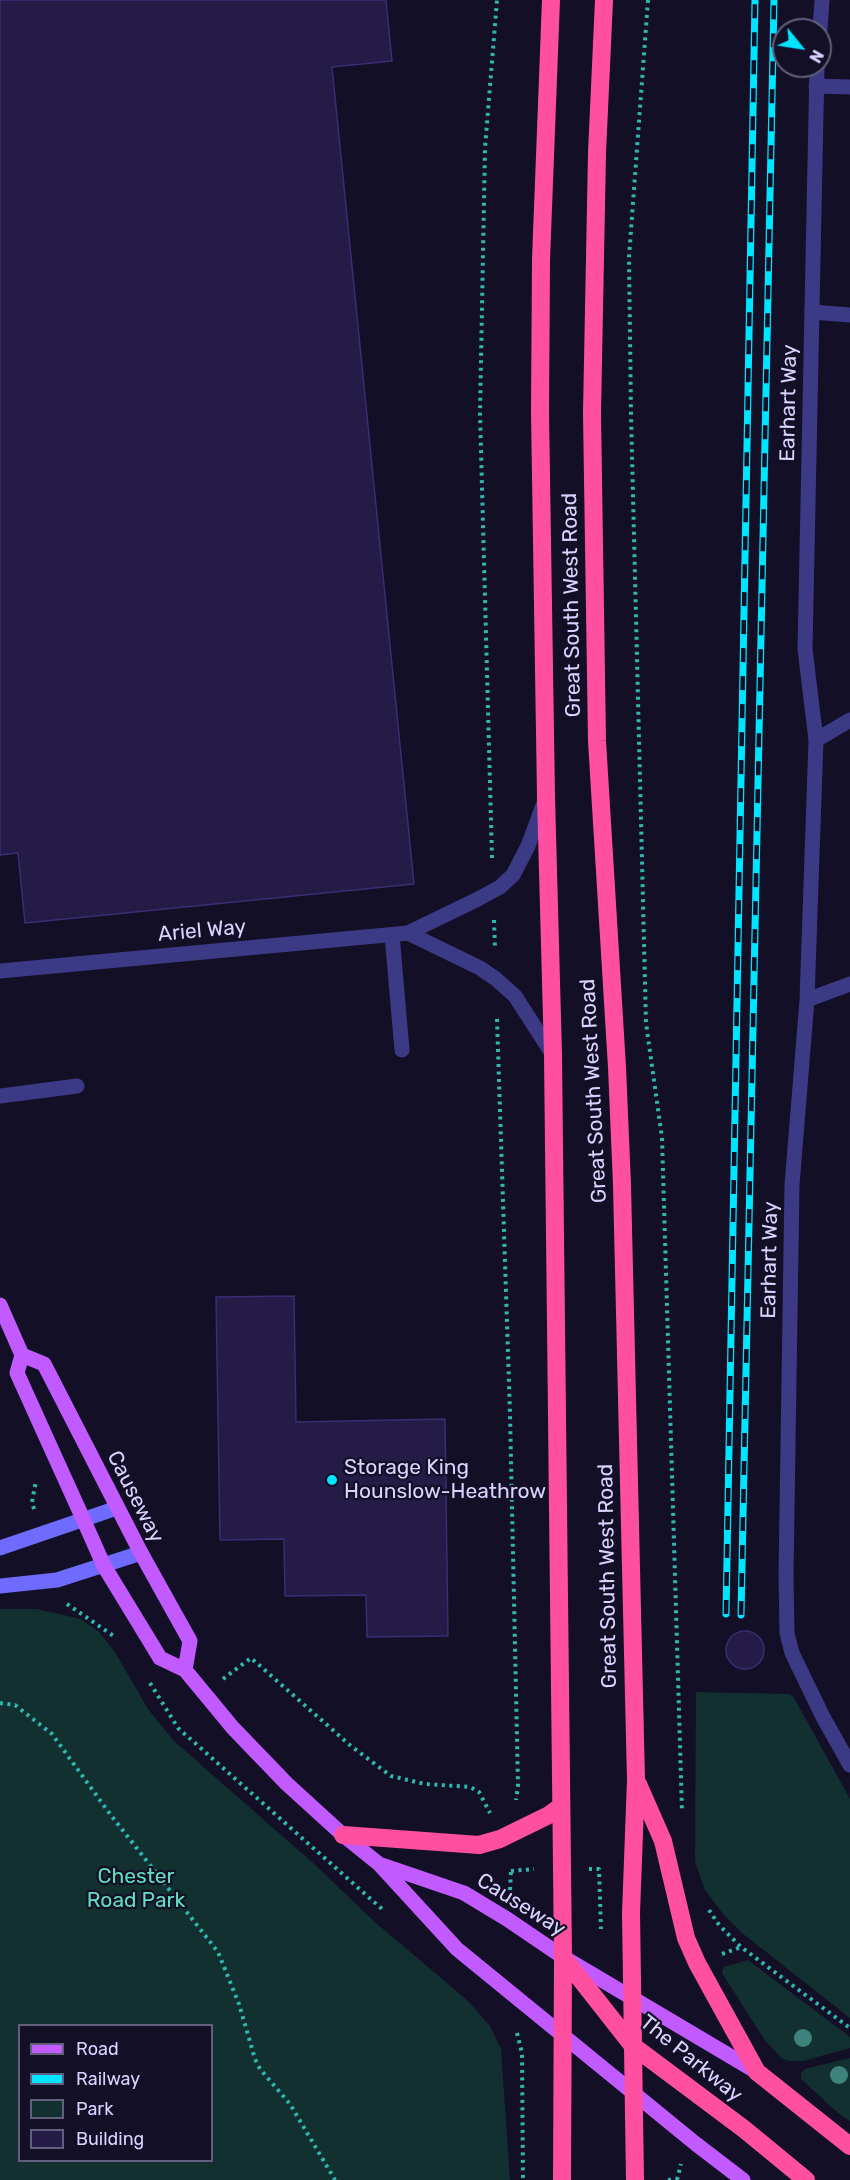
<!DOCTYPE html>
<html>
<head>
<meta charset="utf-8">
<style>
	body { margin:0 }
	#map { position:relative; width:850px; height:2180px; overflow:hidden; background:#130f26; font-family:Rubik,sans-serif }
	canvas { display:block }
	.legend { position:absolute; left:18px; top:2024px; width:195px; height:138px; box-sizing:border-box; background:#130f26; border:2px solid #625e7d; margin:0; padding:8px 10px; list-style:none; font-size:18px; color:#d9d4ff }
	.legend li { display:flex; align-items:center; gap:12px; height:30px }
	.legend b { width:30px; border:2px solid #625e7d }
	.north { position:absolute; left:772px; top:18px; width:60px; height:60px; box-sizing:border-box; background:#130f26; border:2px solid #625e7d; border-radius:50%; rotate:120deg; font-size:16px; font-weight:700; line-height:24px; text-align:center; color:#d9d4ff }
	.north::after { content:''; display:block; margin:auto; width:21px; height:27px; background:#00e5ff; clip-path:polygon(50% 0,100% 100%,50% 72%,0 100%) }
</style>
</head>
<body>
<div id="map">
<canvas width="850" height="2180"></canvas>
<ul class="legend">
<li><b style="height:8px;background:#c25bff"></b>Road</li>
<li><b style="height:8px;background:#00e5ff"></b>Railway</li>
<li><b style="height:16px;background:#12302f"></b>Park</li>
<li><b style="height:16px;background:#241b47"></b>Building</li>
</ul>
<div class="north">N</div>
</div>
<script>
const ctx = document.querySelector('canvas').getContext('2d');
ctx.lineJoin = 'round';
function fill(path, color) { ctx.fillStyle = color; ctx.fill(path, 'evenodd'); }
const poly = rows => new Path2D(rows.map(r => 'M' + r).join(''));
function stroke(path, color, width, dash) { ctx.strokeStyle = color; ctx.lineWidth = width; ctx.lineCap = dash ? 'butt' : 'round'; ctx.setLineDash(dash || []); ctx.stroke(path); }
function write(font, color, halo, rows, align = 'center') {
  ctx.font = font + ' Rubik,sans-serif'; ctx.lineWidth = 4.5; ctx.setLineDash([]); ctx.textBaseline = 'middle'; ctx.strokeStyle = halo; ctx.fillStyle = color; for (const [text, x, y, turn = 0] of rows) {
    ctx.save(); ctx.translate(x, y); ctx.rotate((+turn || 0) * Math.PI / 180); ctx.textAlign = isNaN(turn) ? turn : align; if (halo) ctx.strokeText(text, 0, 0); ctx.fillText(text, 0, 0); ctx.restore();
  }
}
fill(poly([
	[0,1609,37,1609,81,1619,99,1632,115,1652,148,1709,174,1741,313,1863,376,1923,468,2001,490,2026,501,2049,510,2180,0,2180],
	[20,2026,212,2026,212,2160,20,2160],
	[696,1692,788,1694,793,1696,850,1799,850,2018,742,1933,723,1914,705,1890,695,1862],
	[748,1960,850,2037,850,2048,803,2061,789,2061,781,2058,764,2039,722,1973,724,1967],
	[850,2058,850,2121,838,2113,801,2079,801,2073,805,2069]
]), '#12302f');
const building = poly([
	[0,0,386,0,392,61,332,67,414,884,25,923,18,853,0,855,0,0],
	[294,1296,296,1422,445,1419,448,1636,367,1637,366,1595,285,1596,284,1539,220,1540,216,1297,294,1296],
	'726 1650a19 19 0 1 1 38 0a19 19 0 1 1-38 0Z'
]);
fill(building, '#241b47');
stroke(building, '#3b2d73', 1.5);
stroke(poly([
	[648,0,629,257,631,414,646,1023,662,1138,682,1812],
	[492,858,480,413,485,148,497,0],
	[494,920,495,948],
	[497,1019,510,1414,518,1786,516,1800],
	[34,1509,32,1502,36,1481],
	[67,1604,115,1637],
	[223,1679,251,1658,351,1746,391,1776,425,1784,470,1787,479,1792,490,1813],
	[150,1683,178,1728,382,1909],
	[0,1703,15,1705,52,1734,110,1814,218,1952,239,2004,255,2059,260,2069,290,2104,335,2180],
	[589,1869,599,1869,601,1929],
	[511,1871,534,1869],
	[510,1890,511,1871],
	[709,1910,719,1925,741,1947,850,2028],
	[722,1954,741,1947],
	[517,2033,522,2053,523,2180],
	[668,2180,677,2179],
	[677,2180,681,2164]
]), '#2fb8b0', 4, [3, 4.5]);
stroke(poly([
	[816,86,850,87],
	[812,312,850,315],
	[850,720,816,740,807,1000,792,1185,786,1575,787,1633,792,1653,823,1717,850,1765],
	[408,933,480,968,496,979,515,996,553,1055],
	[392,935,402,1050],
	[0,971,408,933,478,899,500,887,513,875,528,846,545,800],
	[807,1000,850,984],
	[0,1096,77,1086]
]), '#3d3a85', 15);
stroke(poly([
	[820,30,822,0],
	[816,740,805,649,817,66]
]), '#3d3a85', 15);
stroke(poly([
	[0,1548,117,1508],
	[0,1586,57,1580,141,1553]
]), '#6f6bff', 15);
stroke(poly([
	[0,1305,22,1355,17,1373,84,1521,104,1566,160,1658,185,1670,233,1728,287,1784,343,1835,379,1864,457,1949,696,2144,743,2180],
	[22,1355,44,1364,141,1553,190,1641,185,1670],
	[382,1865,464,1893,507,1919,563,1957,757,2072]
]), '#c25bff', 15);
stroke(poly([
	[551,0,541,260,540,412,546,797,553,1055,563,1957,562,2180],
	[604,0,597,153,592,413,597,741,617,1067,622,1185,636,1780,631,1913,635,2180],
	[638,1784,663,1841,686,1938,697,1963,757,2072,850,2146],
	[343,1835,479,1845,500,1839,549,1815,560,1807],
	[563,1957,633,2046,744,2129,806,2180]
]), '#ff4fa3', 18);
const rail = poly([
	[726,1614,755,0],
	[741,1615,774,0]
]);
stroke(rail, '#00e5ff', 7);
stroke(rail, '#130f26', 4.5, [14]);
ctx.fillStyle = '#3d827b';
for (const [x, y] of [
	[803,2038],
	[839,2075]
]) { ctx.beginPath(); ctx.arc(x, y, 9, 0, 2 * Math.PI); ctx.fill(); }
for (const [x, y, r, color] of [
	[332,1480,6,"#00e5ff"]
]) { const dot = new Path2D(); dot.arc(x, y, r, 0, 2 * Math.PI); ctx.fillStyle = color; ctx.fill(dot); stroke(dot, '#130f26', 2); }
write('21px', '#d9d4ff', '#130f26', [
	["Earhart Way",789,403,-89],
	["Great South West Road",572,605,-91],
	["Ariel Way",202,931,-5],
	["Great South West Road",594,1091,-93],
	["Earhart Way",770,1260,-89],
	["Causeway",135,1497,63],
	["Great South West Road",608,1576,-91],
	["Causeway",521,1905,32],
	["The Parkway",691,2059,39]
]);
write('21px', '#d9d4ff', '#130f26', [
	["Storage King",344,1468],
	["Hounslow-Heathrow",344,1492]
], 'left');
write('21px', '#5fe0c0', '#130f26', [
	["Chester",136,1877],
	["Road Park",136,1901]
]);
</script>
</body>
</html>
